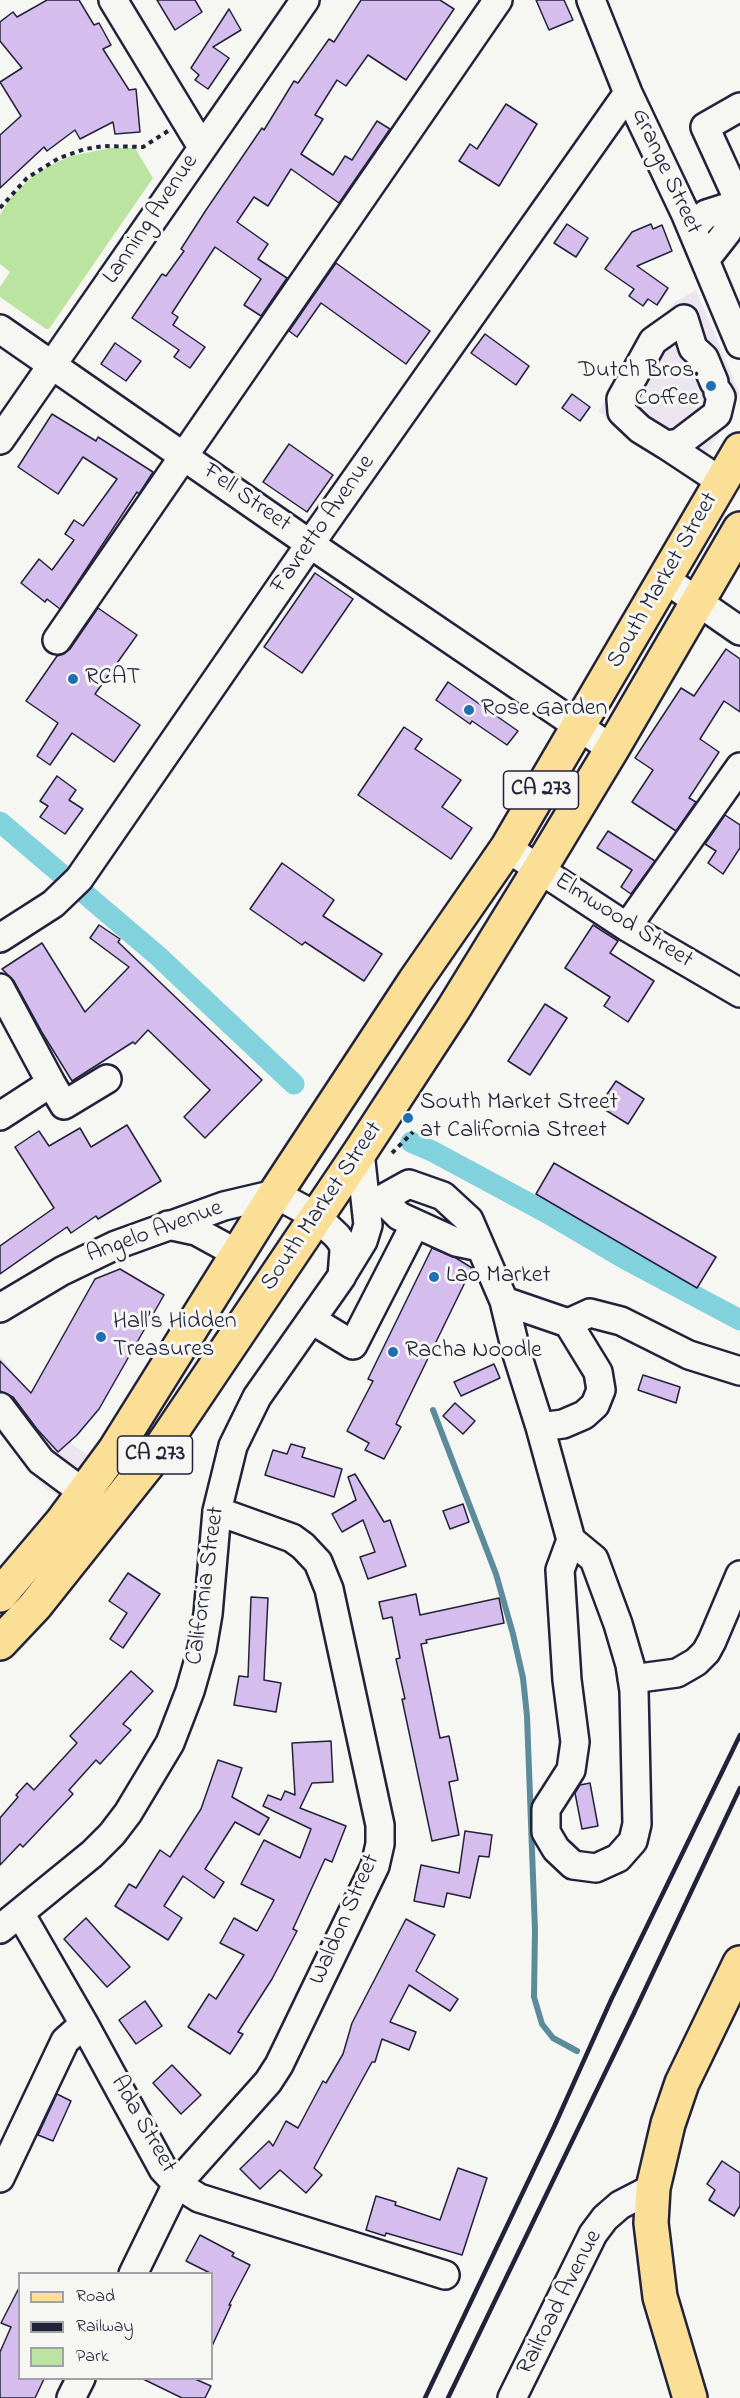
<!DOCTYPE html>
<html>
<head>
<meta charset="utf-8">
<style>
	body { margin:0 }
	#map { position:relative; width:740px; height:2398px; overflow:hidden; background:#f6f6f2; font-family:"Indie Flower",sans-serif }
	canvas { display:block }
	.legend { position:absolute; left:18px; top:2272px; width:195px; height:108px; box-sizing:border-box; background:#f6f6f2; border:2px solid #a1a1a9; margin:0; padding:8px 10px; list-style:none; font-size:18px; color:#22223b }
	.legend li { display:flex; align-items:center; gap:12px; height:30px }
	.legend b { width:30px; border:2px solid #a1a1a9 }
</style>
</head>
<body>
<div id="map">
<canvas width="740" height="2398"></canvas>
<ul class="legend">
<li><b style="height:8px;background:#fbdf96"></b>Road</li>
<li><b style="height:8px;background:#22223b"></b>Railway</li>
<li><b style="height:16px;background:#bbe4a1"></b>Park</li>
</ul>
</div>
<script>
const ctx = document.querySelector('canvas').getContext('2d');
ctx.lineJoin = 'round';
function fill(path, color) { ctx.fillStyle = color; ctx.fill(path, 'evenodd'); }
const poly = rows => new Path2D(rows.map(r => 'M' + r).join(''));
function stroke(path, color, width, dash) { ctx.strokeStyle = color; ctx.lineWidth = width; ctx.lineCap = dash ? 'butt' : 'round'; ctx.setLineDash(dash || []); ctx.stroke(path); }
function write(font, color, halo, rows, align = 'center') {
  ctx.font = font + ' "Indie Flower",sans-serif'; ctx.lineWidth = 6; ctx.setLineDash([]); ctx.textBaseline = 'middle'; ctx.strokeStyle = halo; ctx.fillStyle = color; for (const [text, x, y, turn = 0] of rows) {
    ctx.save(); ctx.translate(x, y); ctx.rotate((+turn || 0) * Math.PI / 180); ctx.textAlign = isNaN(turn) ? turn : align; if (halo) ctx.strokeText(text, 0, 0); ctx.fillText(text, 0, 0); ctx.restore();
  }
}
fill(poly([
	[696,290,740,394,732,405,731,416,690,477,598,411,660,320,675,302],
	[0,1356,73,1445,90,1456,60,1497,44,1487,0,1434]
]), '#ece5f0');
fill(poly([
	[110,148,135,148,153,178,49,329,46,329,0,297,0,287,10,272,0,264,0,215,11,197,32,177,49,166,71,156]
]), '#bbe4a1');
stroke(poly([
	[433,1410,496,1574,513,1634,523,1678,527,1716,535,1930,534,1997,542,2024,553,2038,577,2051]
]), '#5c8c9c', 6);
stroke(poly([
	[0,822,67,879],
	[84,893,158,956,294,1084],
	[411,1142,432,1151,547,1213,625,1259,740,1320]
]), '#82d2dd', 21);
const building = poly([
	[47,0,79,0,94,25,99,23,111,45,103,49,129,90,136,89,140,132,115,134,113,122,80,139,75,130,47,151,44,147,0,188,0,135,21,116,0,82,22,68,0,41,0,22,13,12,17,17,47,0],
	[157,0,195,0,202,12,175,30,157,0],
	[361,0,440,0,454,9,406,80,368,55,346,86,337,80,315,115,323,119,301,154,333,175,345,156,352,160,377,121,390,129,339,203,291,169,268,206,254,197,237,222,268,244,258,259,287,278,261,316,244,305,261,279,215,247,172,313,178,317,173,325,205,347,190,368,174,357,179,350,132,318,162,274,166,276,184,251,181,249,206,210,262,128,264,130,294,81,298,83,329,39,334,42,361,0],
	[536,0,564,0,573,20,549,30,536,0],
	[229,9,241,30,213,47,229,58,208,89,195,80,199,75,191,68,229,9],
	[506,104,537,124,499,186,459,161,470,144,477,149,506,104],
	[567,224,588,238,576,257,554,243,567,224],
	[651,224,653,229,662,225,672,251,637,266,668,288,657,305,648,299,643,306,629,296,634,289,605,269,632,232,651,224],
	[336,263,430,331,406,364,321,303,297,337,289,331,336,263],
	[485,334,529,366,516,385,471,353,485,334],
	[115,343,141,361,126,381,101,364,115,343],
	[572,394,590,407,580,421,562,408,572,394],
	[52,414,96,441,98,437,153,472,139,494,137,492,60,609,47,599,45,602,21,583,39,559,52,570,74,540,65,534,74,520,83,526,117,479,83,457,58,494,18,467,52,414],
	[289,444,333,475,307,512,263,482,289,444],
	[315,573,353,599,302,673,264,647,315,573],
	[98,608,137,635,95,694,140,725,114,762,72,733,50,765,37,756,58,723,26,701,57,656,64,654,70,649,98,608],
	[726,649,740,659,740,712,724,701,700,739,719,752,689,798,696,802,676,831,632,802,653,770,635,758,681,688,694,696,726,649],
	[448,682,518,731,507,745,472,721,470,724,436,700,448,682],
	[404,727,422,739,415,749,461,780,442,807,472,828,451,859,358,795,404,727],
	[57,776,76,790,69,800,83,809,65,834,40,817,48,806,40,801,57,776],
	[725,815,740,825,740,848,723,874,708,863,716,851,705,844,725,815],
	[608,831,655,861,631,894,621,887,632,870,597,848,608,831],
	[282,863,334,900,323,916,382,954,364,981,305,942,302,945,250,909,282,863],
	[99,925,120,939,118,942,262,1080,205,1138,184,1117,210,1090,148,1030,135,1044,133,1042,72,1081,43,1034,14,981,2,969,42,943,85,1012,129,967,90,938,99,925],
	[593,925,618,941,610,953,654,981,628,1022,604,1006,610,997,565,968,593,925],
	[545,1004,567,1018,530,1075,508,1061,545,1004],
	[616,1081,644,1099,628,1124,599,1106,616,1081],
	[127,1125,161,1181,98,1219,96,1216,71,1233,67,1227,0,1274,0,1246,54,1208,15,1147,39,1131,49,1146,80,1128,91,1147,127,1125],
	[554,1163,716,1257,697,1288,536,1194,554,1163],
	[432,1248,456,1258,472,1268,396,1424,401,1427,384,1459,365,1450,369,1443,347,1431,373,1381,368,1379,432,1248],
	[120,1269,164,1295,99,1409,77,1435,58,1452,37,1429,13,1397,0,1391,0,1361,31,1393,95,1279,120,1269],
	[494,1364,500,1378,461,1396,454,1382,494,1364],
	[643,1375,680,1387,676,1403,638,1390,643,1375],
	[455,1403,475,1421,463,1434,443,1416,455,1403],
	[291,1444,305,1448,302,1457,342,1469,334,1497,265,1475,273,1450,287,1454,291,1444],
	[355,1474,384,1522,390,1520,406,1566,368,1579,360,1557,375,1552,363,1520,342,1532,332,1514,356,1500,348,1477,355,1474],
	[463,1504,469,1522,450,1529,443,1511,463,1504],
	[128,1573,160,1594,123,1648,110,1639,127,1613,109,1601,128,1573],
	[416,1594,420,1615,499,1598,504,1623,426,1640,427,1643,421,1644,440,1738,449,1736,458,1780,449,1782,459,1835,432,1841,402,1699,405,1699,396,1659,400,1658,392,1617,383,1619,379,1602,416,1594],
	[251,1597,268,1598,264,1680,281,1683,276,1712,234,1705,239,1676,248,1677,251,1597],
	[131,1671,153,1691,123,1724,131,1730,100,1764,96,1760,69,1790,73,1794,23,1847,20,1844,0,1865,0,1818,18,1797,16,1795,27,1783,34,1790,77,1743,70,1736,131,1671],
	[331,1741,333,1782,312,1783,300,1808,346,1826,332,1862,325,1859,293,1929,297,1931,272,1979,238,2032,243,2034,230,2054,188,2027,209,1994,216,1999,244,1955,220,1943,234,1918,257,1931,274,1900,241,1884,264,1840,300,1858,311,1829,263,1806,268,1795,281,1800,285,1791,295,1795,292,1743,331,1741],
	[218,1760,242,1768,232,1797,269,1818,259,1835,235,1822,205,1869,224,1882,214,1898,183,1876,164,1906,182,1918,168,1940,115,1906,129,1884,136,1888,160,1850,170,1857,201,1809,218,1760],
	[590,1783,598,1826,582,1829,575,1793,580,1785,590,1783],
	[465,1831,492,1835,489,1857,479,1856,470,1898,447,1893,444,1907,414,1901,421,1865,459,1873,465,1831],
	[86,1918,130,1967,107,1987,64,1939,86,1918],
	[406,1919,435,1935,416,1971,458,1999,450,2011,409,1985,390,2022,416,2032,409,2050,382,2039,375,2062,372,2062,314,2168,322,2175,306,2193,280,2170,260,2189,240,2169,269,2141,273,2146,286,2121,298,2128,323,2081,326,2083,343,2054,352,2023,406,1919],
	[145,2001,162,2026,136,2044,119,2020,145,2001],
	[172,2065,201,2095,181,2114,153,2083,172,2065],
	[57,2094,71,2101,53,2141,38,2135,57,2094],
	[722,2161,740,2173,740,2206,734,2216,709,2200,715,2190,707,2184,722,2161],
	[458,2168,487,2178,462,2255,386,2233,385,2236,366,2230,376,2196,396,2202,395,2205,440,2220,458,2168],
	[200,2235,234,2253,232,2256,250,2265,229,2305,231,2305,212,2346,212,2274,186,2261,200,2235],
	[20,2286,20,2379,44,2379,35,2398,0,2398,0,2352,11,2327,1,2323,20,2286],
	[143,2379,195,2379,211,2386,205,2398,182,2398,143,2379]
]);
fill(building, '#d5bded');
stroke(building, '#22223b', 1.5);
const minor = poly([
	[113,0,202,147],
	[591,0,628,93,686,215,740,344],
	[740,107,705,127,737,197,740,198],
	[692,229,706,214,728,207,727,232,705,260],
	[0,329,310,544,612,749],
	[714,382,704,358,693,348,684,319,653,341,621,399,622,412,640,429,666,445,679,443,717,414,721,397,718,392],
	[0,440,305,0],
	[666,445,722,482],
	[665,579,740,631],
	[57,640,498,0],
	[507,848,627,927,740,993],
	[627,927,740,767],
	[0,938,53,904,79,879,310,544,628,93],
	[0,988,51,1083,0,1116],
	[51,1083,64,1105,107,1079],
	[382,1199,409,1184,443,1196,469,1220,504,1301,516,1351,540,1427,571,1540,560,1570,567,1680,575,1742,571,1770,546,1809,546,1832,556,1849,573,1865,596,1868,618,1858,633,1841,637,1824,634,1691,630,1665,618,1624,594,1559,571,1540],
	[366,1205,382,1199,399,1216,456,1242,480,1247],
	[168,1225,196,1231,238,1254],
	[344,1272,363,1241,368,1225,360,1152],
	[504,1301,568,1323,590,1313,621,1321,689,1355,740,1371],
	[0,1308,62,1271,116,1245,224,1206,275,1194,316,1216,337,1236,343,1244,344,1251,342,1276,257,1397,233,1446,217,1511,208,1614,202,1649,190,1691,170,1743,128,1813,112,1834,92,1854,0,1929],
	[312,1320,353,1345,415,1224],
	[0,1407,41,1461,84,1493],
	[540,1427,563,1424,584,1415,595,1405,601,1390,598,1372,568,1323],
	[632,1679,677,1673,696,1662,706,1652,712,1641,740,1575],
	[20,1913,84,2024,163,2169,177,2184,199,2198,445,2275],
	[0,2178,65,2041,84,2024],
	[133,2274,177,2184,268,2082,279,2065,375,1866,380,1844,380,1825,329,1589,318,1562,303,1546,292,1538,217,1511],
	[71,2398,81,2378],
	[512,2398,593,2234,605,2218,620,2205,653,2188]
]);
const major = poly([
	[0,1595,62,1522,115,1450,275,1194,415,981,507,848,740,450],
	[0,1643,35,1606,160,1449,360,1152,454,1008,539,870,612,749,740,529],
	[690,2398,660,2297,651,2223,653,2188,668,2124,682,2083,740,1963]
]);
stroke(minor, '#22223b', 32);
stroke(major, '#22223b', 38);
stroke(poly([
	[0,208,27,178,59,158,85,149,104,146,143,147,168,131],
	[392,1153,413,1132]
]), '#22223b', 4, [4.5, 4.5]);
stroke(minor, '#f6f6f2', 27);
stroke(major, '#fbdf96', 33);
stroke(poly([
	[425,2398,554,2127,611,2000,740,1735],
	[448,2398,634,2013,740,1788]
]), '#22223b', 4.5);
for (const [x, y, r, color] of [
	[711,386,6,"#1f6fb2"],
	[73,679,6,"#1f6fb2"],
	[469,710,6,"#1f6fb2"],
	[408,1118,6,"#1f6fb2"],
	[434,1277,6,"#1f6fb2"],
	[101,1337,6,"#1f6fb2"],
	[393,1352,6,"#1f6fb2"]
]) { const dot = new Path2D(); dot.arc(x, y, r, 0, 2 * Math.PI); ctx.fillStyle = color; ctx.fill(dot); stroke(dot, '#f6f6f2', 2); }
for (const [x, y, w] of [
	[541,790,75],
	[155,1455,75]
]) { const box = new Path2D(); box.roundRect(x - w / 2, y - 19, w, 38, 4.5); ctx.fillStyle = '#f6f6f2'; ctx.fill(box); stroke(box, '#22223b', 1.5); }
write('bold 22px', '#22223b', null, [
	["CA 273",541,790],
	["CA 273",155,1455]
]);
write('24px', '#22223b', '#f6f6f2', [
	["Grange Street",665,172,65],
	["Lanning Avenue",152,220,-56],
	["Fell Street",246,499,35],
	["Favretto Avenue",324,525,-55],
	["South Market Street",664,581,-60],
	["Elmwood Street",623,922,32],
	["South Market Street",323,1207,-56],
	["Angelo Avenue",155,1233,-20],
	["California Street",207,1586,-82],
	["Waldon Street",346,1920,-66],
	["Ada Street",142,2125,60],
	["Railroad Avenue",561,2303,-63]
]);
write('24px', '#22223b', '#f6f6f2', [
	["Dutch Bros.",699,372,"right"],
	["Coffee",699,400,"right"],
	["RCAT",85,679],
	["Rose Garden",481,710],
	["South Market Street",420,1104],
	["at California Street",420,1132],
	["Lao Market",446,1277],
	["Hall’s Hidden",113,1323],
	["Treasures",113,1351],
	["Racha Noodle",405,1352]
], 'left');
</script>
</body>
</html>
